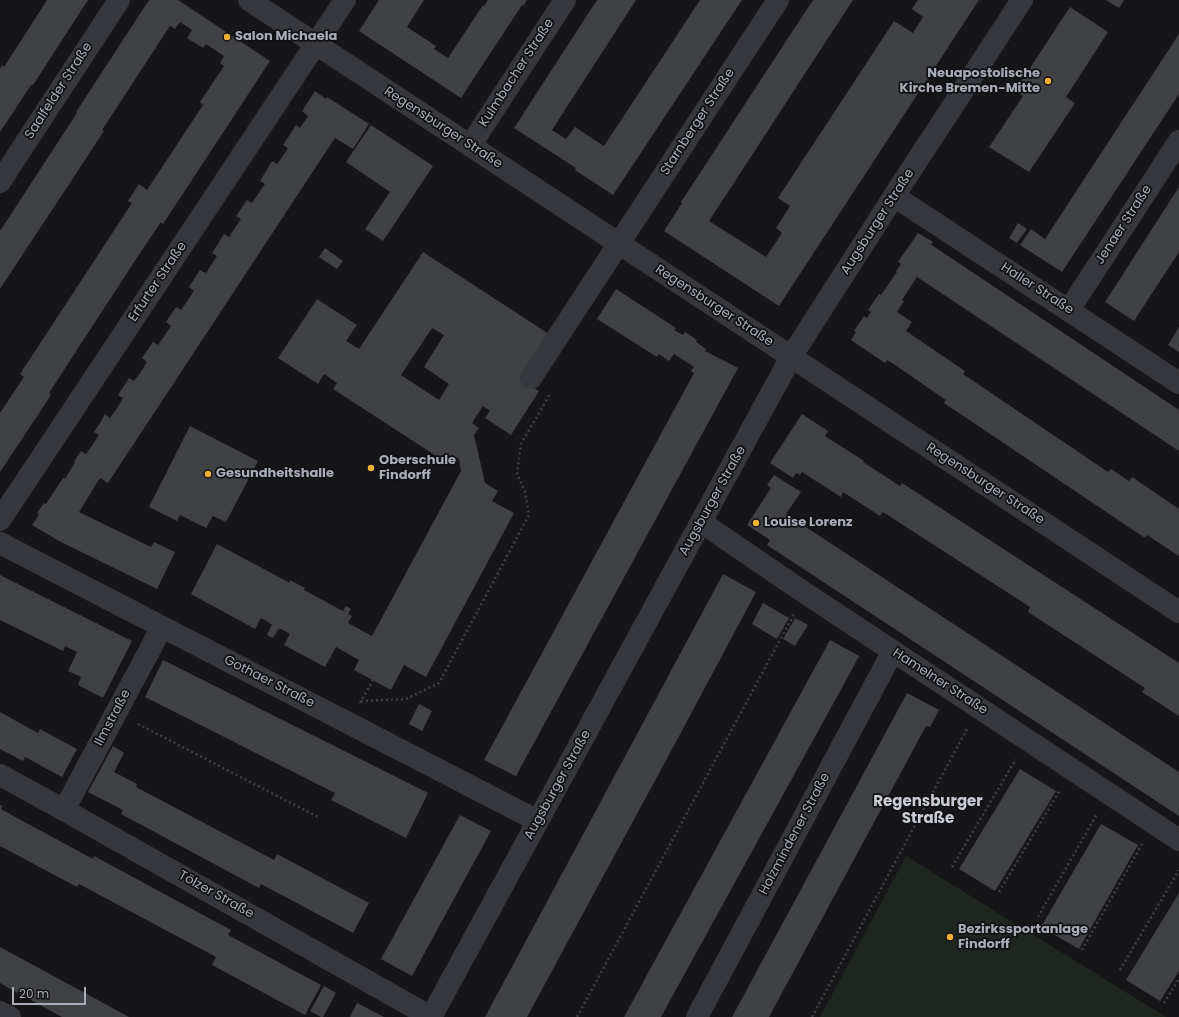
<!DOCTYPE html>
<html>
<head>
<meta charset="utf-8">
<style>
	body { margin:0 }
	#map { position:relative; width:1179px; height:1017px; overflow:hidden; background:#161618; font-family:Poppins,sans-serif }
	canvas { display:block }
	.scale { position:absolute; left:12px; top:987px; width:74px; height:18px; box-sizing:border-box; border:2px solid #a8adb8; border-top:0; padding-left:5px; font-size:12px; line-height:14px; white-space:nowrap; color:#a8adb8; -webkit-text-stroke:3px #111113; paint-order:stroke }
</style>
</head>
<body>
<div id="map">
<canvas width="1179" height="1017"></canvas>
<div class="scale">20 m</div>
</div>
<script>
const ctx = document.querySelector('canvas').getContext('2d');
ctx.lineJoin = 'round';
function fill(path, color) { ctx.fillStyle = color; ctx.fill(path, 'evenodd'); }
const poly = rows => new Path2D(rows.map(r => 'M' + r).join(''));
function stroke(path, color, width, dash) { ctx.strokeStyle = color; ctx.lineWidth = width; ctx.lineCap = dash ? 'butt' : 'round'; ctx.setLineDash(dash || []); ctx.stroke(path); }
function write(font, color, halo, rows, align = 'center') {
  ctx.font = font + ' Poppins,sans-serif'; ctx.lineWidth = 3.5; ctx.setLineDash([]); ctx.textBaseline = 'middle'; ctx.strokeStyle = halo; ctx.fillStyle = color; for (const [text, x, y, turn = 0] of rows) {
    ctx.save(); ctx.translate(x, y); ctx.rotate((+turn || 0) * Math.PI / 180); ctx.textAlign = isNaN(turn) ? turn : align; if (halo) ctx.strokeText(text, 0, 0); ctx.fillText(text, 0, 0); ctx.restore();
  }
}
fill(poly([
	[906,856,1166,1017,820,1017]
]), '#1e261f');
fill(poly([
	[47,0,88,0,33,85,31,85,0,132,0,69,2,65,4,67],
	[149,0,178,0,270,61,163,224,161,222,138,256,49,393,51,395,0,472,0,413,24,377,20,374,132,203,128,201,139,184,147,190,203,105,200,102,224,66,220,63,224,56,206,44,203,48,187,38,192,30,180,22,175,29,170,26,102,130,104,131,0,289,0,231,77,113,76,112],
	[379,0,424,0,407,27,436,46,434,49,448,58,483,5,484,6,488,0,527,0,523,6,522,5,461,98,359,31],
	[597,0,636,0,552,130,566,139,575,127,604,146,700,0,742,0,613,195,575,170,576,168,514,128],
	[813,0,853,0,709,221,766,257,782,233,776,228,790,206,778,198,894,21,913,33,923,17,912,9,918,0,979,0,779,306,664,231,682,203,681,202],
	[1106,0,1124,0,1119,8],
	[1070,7,1108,32,1066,97,1075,103,1029,172,989,147,1023,96,1015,91],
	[1179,34,1179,94,1062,272,1020,245,1031,229,1045,239],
	[315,91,326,99,327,97,369,124,353,149,335,138,108,483,100,478,79,512,151,547,154,542,175,552,157,589,59,541,32,525,39,515,37,513,44,503,46,504,63,478,65,479,75,462,74,461,81,451,86,454,93,444,99,435,94,432,100,423,105,414,110,418,117,408,123,398,118,395,129,378,134,381,140,373,147,362,142,358,153,342,158,345,171,326,166,322,176,307,181,310,194,291,189,287,200,270,206,273,217,256,212,253,224,234,229,237,241,219,236,216,247,200,252,203,265,184,260,181,272,161,277,164,283,156,288,148,283,145,289,136,296,125,300,128,308,116,302,111],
	[371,125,433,166,383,241,365,229,390,192,346,162],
	[1179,187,1179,252,1134,321,1105,302],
	[1018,223,1027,229,1017,243,1009,238],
	[918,233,933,242,931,245,933,246,1179,410,1179,451,917,277,902,300,904,301,897,312,912,322,906,331,965,371,963,374,1108,472,1111,469,1129,481,1132,477,1179,509,1179,556,1147,535,1145,538,944,403,946,400,892,363,887,360,885,363,851,340,856,332,854,331,864,316,867,318,871,312,868,310,879,294,881,295,897,272,896,271,901,264,898,262],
	[325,248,343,261,337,269,319,257],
	[423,252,552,336,523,381,539,391,511,435,485,418,490,411,483,406,472,423,479,428,474,435,485,483,498,491,492,501,514,513,426,677,404,665,391,690,354,670,359,660,336,647,325,667,284,645,290,634,281,629,279,629,279,628,273,638,267,635,272,624,269,624,270,623,261,618,255,629,191,594,217,544,290,583,290,580,305,588,304,590,343,611,346,606,351,609,348,614,352,616,348,623,372,636,461,471,459,459,452,455,447,463,333,389,337,383,324,374,318,384,278,358,317,299,357,325,346,341,359,349],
	[432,328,444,335,424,367,449,384,439,400,401,375],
	[616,289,676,328,674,330,683,335,685,332,697,340,696,342,706,349,705,351,738,368,516,776,484,760,694,373,691,371,694,367,674,354,669,361,659,354,657,357,597,319],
	[1179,327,1179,352,1168,345],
	[802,414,828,431,825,436,864,461,863,462,900,486,902,483,1179,663,1179,716,1142,692,1145,688,1028,612,1030,607,883,512,880,516,843,492,841,497,802,472,800,475,796,473,793,478,770,463],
	[190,426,258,461,226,522,213,516,206,528,180,515,177,521,149,507],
	[774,475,801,492,786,514,1179,772,1179,816,767,545,770,540,747,525,771,488,767,485],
	[723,574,756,592,677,740,527,1017,485,1017],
	[0,575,132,641,103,698,78,685,81,677,68,671,77,652,65,646,63,651,0,620],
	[763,603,789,618,777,639,752,624],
	[795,618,808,625,795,646,783,639],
	[830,640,859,656,850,673,661,1017,624,1017],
	[163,660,428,793,406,838,331,800,335,793,145,697],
	[907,693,939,710,930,727,926,726,769,1017,732,1017],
	[419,704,432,711,422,731,409,724],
	[0,712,38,733,40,729,77,749,62,777,25,757,23,761,0,749],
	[113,746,124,753,114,772,137,784,136,787,274,860,277,854,369,903,353,933,261,884,259,888,121,814,123,810,88,792],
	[1020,769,1056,791,995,891,959,869],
	[0,805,3,806,1,809,19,819,93,859,94,856,231,930,228,935,321,985,305,1015,212,965,216,957,79,884,77,887,0,846],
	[460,815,491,831,412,976,381,959],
	[1101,824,1138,845,1079,949,1041,927],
	[1179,893,1179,971,1160,1001,1126,980],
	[0,947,96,999,129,1017,62,1017,9,988,0,983],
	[324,986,336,993,323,1017,321,1017,310,1011],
	[357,1003,384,1017,350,1017]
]), '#404145');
stroke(poly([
	[361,701,406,699,439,683,529,515,525,492,517,474,521,444,550,394],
	[360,703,373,680],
	[138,724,318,817],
	[952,867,1016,759],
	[999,892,1060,790],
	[1038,917,1097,814],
	[1082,950,1142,844],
	[1120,970,1179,870],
	[1164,1003,1179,979],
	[577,1017,794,614],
	[812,1017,921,814,967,729]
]), '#3d3f44', 2.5, [2, 3]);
stroke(poly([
	[249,0,1179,612],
	[470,146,565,0],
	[0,182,119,0],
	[894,196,1179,383],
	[1069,310,1179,141],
	[531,378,778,0],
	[0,520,345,0],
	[701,522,805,593,1179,840],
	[0,543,538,821],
	[0,775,64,810,431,1017],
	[64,810,162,627],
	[0,1012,10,1017],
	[431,1017,791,357,894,196,1022,0],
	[697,1017,893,651]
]), '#37383d', 22);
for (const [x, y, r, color] of [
	[227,37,4,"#f2b134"],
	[1048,81,4,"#f2b134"],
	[371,468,4,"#f2b134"],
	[208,474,4,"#f2b134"],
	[756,523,4,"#f2b134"],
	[950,937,4,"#f2b134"]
]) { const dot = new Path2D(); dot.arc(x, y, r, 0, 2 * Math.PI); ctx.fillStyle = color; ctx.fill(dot); stroke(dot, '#111113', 1.5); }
write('bold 13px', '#a8adb8', '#111113', [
	["Salon Michaela",235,37],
	["Neuapostolische",1040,74,"right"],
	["Kirche Bremen-Mitte",1040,89,"right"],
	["Oberschule",379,461],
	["Findorff",379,476],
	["Gesundheitshalle",216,474],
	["Louise Lorenz",764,523],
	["Bezirkssportanlage",958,930],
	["Findorff",958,945]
], 'left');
write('13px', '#a8adb8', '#111113', [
	["Kulmbacher Straße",517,73,-57],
	["Saalfelder Straße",59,91,-57],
	["Starnberger Straße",698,122,-57],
	["Regensburger Straße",443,128,33],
	["Augsburger Straße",878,222,-57],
	["Jenaer Straße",1124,225,-57],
	["Erfurter Straße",158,282,-56],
	["Haller Straße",1037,289,33],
	["Regensburger Straße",714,306,33],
	["Regensburger Straße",985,484,33],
	["Augsburger Straße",713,501,-61],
	["Gothaer Straße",269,682,27],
	["Hamelner Straße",940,682,33],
	["Ilmstraße",113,718,-62],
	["Augsburger Straße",558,785,-61],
	["Holzmindener Straße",795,834,-62],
	["Tölzer Straße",216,895,29]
]);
write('bold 15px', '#c9ccd4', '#111113', [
	["Regensburger",928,802],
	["Straße",928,819]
]);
</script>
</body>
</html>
